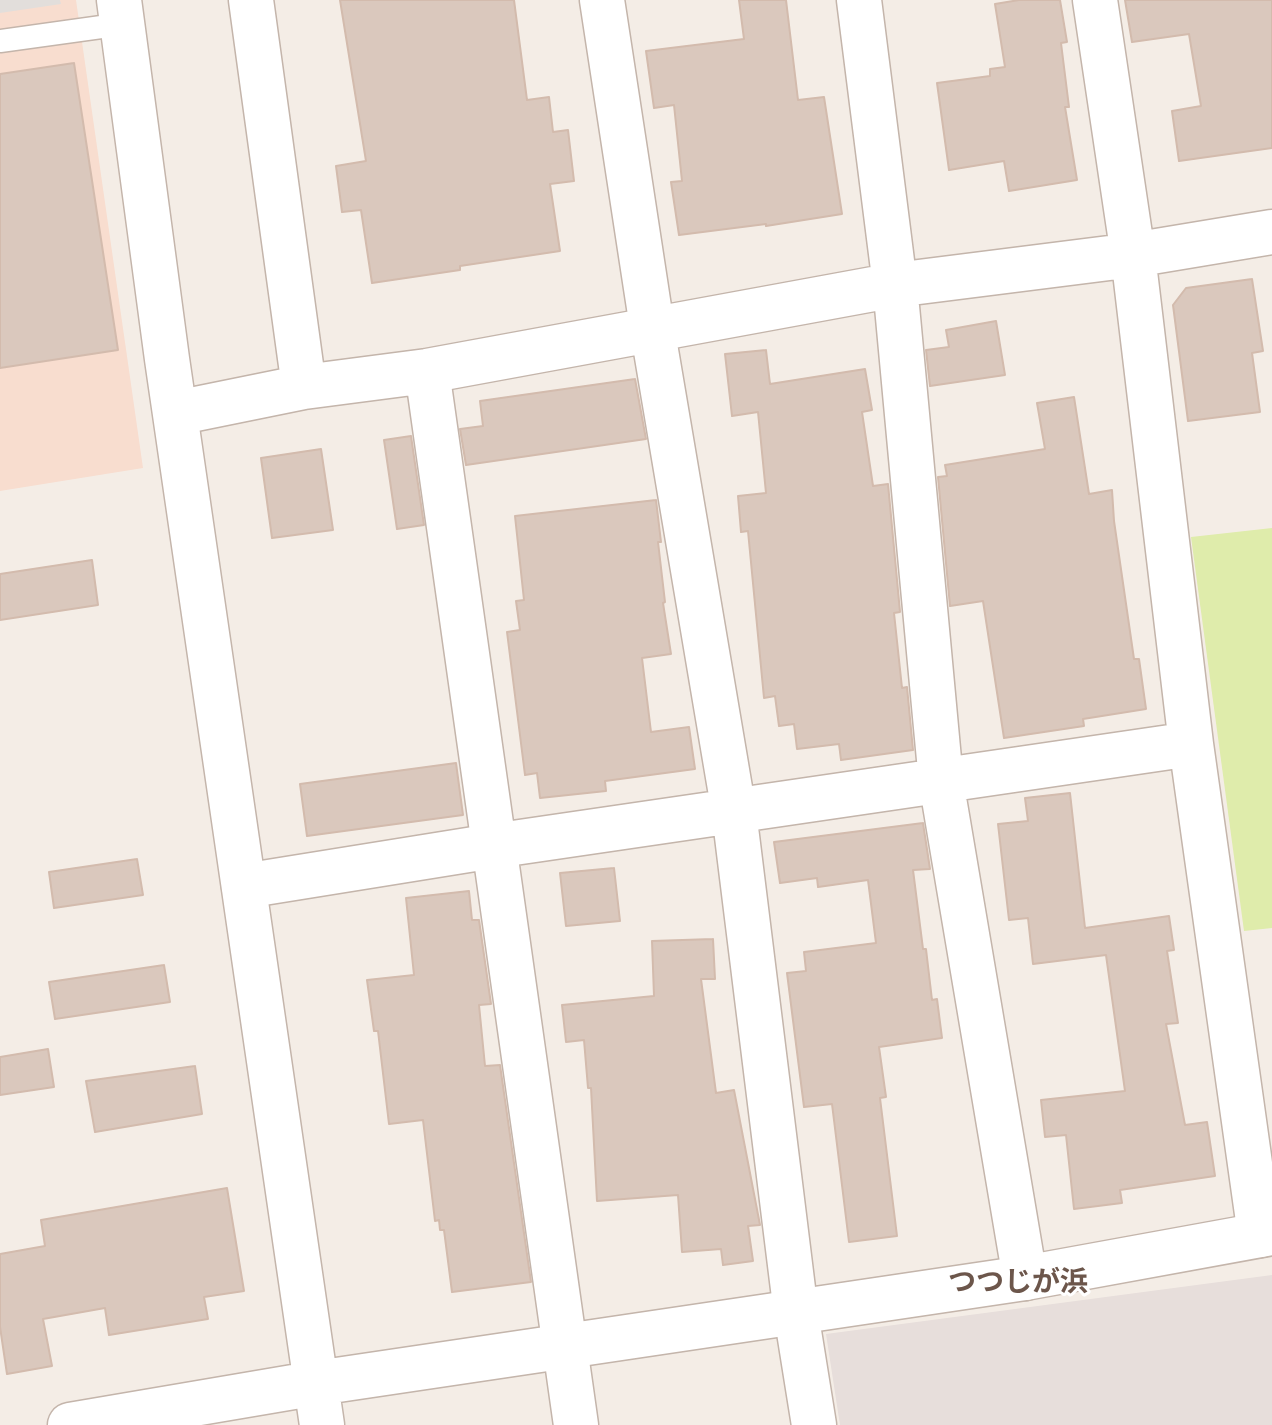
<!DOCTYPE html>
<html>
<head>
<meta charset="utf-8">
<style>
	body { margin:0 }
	canvas { display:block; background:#f4ede6 }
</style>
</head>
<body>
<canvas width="1272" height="1425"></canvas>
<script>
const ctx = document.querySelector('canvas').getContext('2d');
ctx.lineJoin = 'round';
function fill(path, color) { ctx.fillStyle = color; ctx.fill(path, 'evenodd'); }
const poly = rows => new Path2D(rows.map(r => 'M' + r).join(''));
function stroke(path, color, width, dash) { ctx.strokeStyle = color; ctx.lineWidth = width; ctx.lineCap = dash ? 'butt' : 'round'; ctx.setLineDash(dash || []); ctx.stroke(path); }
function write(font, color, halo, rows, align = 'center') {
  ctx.font = font + ' Quicksand,"Noto Sans JP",sans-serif'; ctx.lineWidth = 6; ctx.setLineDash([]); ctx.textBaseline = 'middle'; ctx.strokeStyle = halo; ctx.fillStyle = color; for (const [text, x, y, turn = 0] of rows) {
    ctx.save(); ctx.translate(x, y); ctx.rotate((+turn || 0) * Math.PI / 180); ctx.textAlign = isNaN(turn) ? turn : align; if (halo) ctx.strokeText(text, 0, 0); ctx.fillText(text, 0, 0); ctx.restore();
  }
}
fill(poly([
	[0,0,76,0,143,468,0,491]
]), '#f8ddcf');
fill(poly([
	[1272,1275,1272,1425,840,1425,826,1334]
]), '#e7dedb');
fill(poly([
	[1272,528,1272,928,1244,931,1191,537]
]), '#dfecab');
fill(poly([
	[0,0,60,0,61,4,0,13]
]), '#e2dedb');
const building = poly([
	[340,0,514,0,527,100,549,97,553,132,568,130,574,181,550,184,560,251,460,266,460,270,372,283,361,210,342,212,336,166,366,161,340,0],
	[739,0,786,0,798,100,824,97,842,214,766,226,766,224,679,235,671,182,682,181,674,105,654,108,646,51,744,39,739,0],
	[1019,0,1060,0,1067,42,1061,43,1069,107,1065,107,1077,180,1009,191,1004,161,949,170,937,83,990,76,990,69,1005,67,995,4,1019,0],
	[1125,0,1272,0,1272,148,1179,161,1172,111,1201,106,1189,34,1132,42,1125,0],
	[74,63,118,350,0,368,0,74,74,63],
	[1252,279,1263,351,1252,353,1260,412,1188,421,1173,305,1186,288,1252,279],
	[996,321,1005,375,930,386,926,350,949,347,946,330,996,321],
	[766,350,770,384,865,369,872,410,862,412,873,486,888,484,900,612,894,613,902,688,907,687,913,750,841,760,839,744,797,749,794,724,779,726,775,696,764,698,748,531,741,532,738,496,766,493,758,412,732,416,725,354,766,350],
	[635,379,646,439,466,465,460,429,483,426,480,401,635,379],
	[1074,397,1089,494,1112,490,1114,521,1134,659,1139,659,1146,709,1083,719,1084,726,1004,738,983,601,950,606,938,477,947,476,945,465,1045,449,1037,403,1074,397],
	[411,436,424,525,397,529,384,440,411,436],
	[321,449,333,530,272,538,261,458,321,449],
	[656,500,661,542,658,542,665,602,663,603,671,654,642,658,651,732,689,727,695,769,605,781,606,791,540,798,537,773,525,775,507,632,520,630,516,601,524,600,515,516,656,500],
	[92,560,98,605,0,620,0,574,92,560],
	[456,763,463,815,307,836,300,784,456,763],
	[1070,793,1085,928,1169,916,1174,950,1167,951,1178,1023,1166,1024,1185,1125,1207,1122,1215,1176,1120,1190,1122,1203,1074,1209,1066,1135,1045,1137,1041,1100,1125,1091,1106,955,1033,964,1028,918,1009,920,998,824,1028,821,1025,798,1070,793],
	[923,823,930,869,913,870,923,949,926,949,932,1000,937,999,942,1038,879,1047,886,1097,880,1098,897,1236,849,1242,832,1104,804,1107,787,973,806,971,804,952,876,943,868,880,818,887,817,878,780,883,774,842,923,823],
	[137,859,143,895,54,908,49,872,137,859],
	[614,868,620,921,566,926,560,873,614,868],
	[469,891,472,920,479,920,491,1004,479,1005,485,1066,500,1065,531,1282,452,1292,444,1230,440,1230,439,1220,435,1221,423,1120,389,1124,378,1031,374,1031,367,980,414,975,406,898,469,891],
	[713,939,715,979,701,979,716,1093,734,1090,760,1225,748,1226,753,1261,723,1265,721,1249,682,1252,678,1195,597,1201,591,1088,588,1088,584,1040,566,1042,562,1005,654,996,652,941,713,939],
	[164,965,170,1002,55,1019,49,982,164,965],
	[48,1049,54,1087,0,1095,0,1057,48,1049],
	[195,1066,202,1114,95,1132,86,1081,195,1066],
	[227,1188,244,1291,204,1297,208,1319,109,1335,105,1308,43,1319,52,1366,7,1374,0,1327,0,1254,45,1246,41,1220,227,1188]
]);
fill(building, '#dac8bd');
stroke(building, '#d3bbad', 2);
const service = poly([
	[0,41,123,24]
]);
const minor = poly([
	[251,0,304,387],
	[602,0,652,327,734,812,796,1313,814,1425],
	[859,0,895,285,941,781,1025,1278],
	[1095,0,1133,255,1191,744,1260,1235],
	[427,371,576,1425],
	[176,413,304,387,427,371,895,285,1133,255,1272,232],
	[244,886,493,846,1191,744]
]);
const tertiary = poly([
	[119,0,167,359,322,1425],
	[70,1425,317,1383,1025,1278,1272,1233]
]);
stroke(service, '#c4b5ab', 25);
stroke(minor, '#c4b5ab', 47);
stroke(tertiary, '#c4b5ab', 47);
stroke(service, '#fff', 22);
stroke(minor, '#fff', 44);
stroke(tertiary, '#fff', 44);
write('bold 28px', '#6c564b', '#fff', [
	["つつじが浜",1018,1283]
]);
</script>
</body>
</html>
